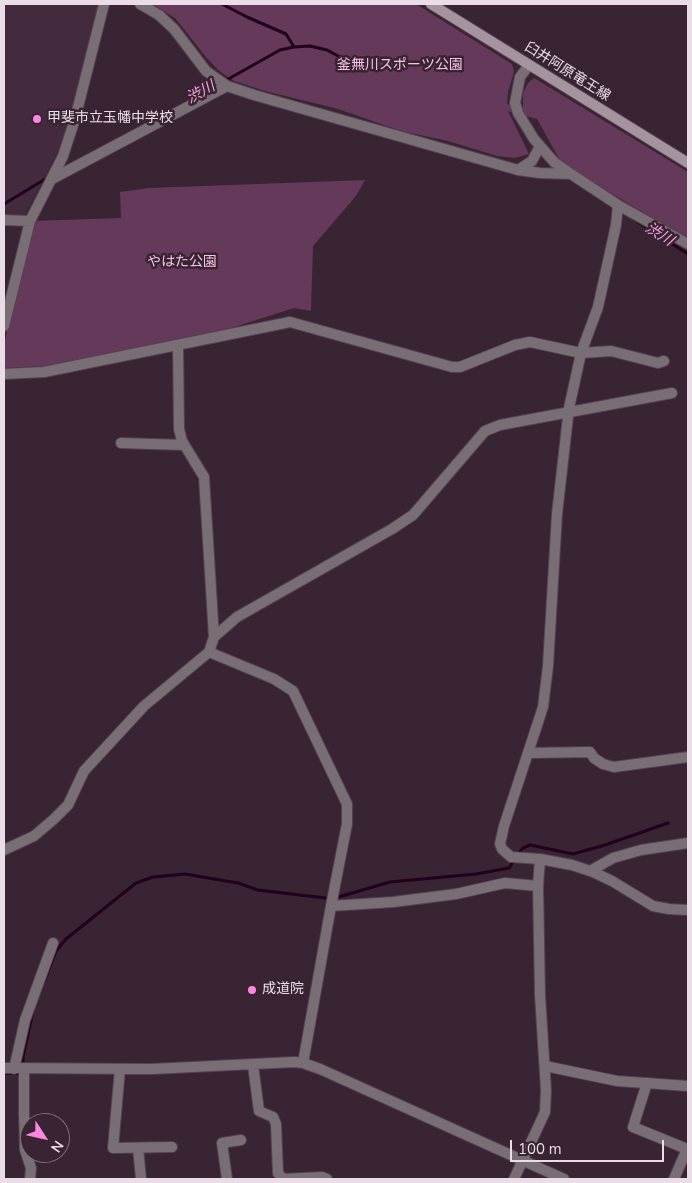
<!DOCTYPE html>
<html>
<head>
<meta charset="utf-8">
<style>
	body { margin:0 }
	#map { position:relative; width:692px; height:1183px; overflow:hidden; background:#382433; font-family:"Nunito Sans",sans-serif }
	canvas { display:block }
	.frame { position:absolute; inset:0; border:5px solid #ebdde7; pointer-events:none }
	.north { position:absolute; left:20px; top:1113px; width:50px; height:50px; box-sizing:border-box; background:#382433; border:1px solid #806e7b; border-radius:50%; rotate:125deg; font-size:14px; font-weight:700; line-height:20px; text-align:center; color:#ebdde7 }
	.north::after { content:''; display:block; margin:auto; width:18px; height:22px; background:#fe86e1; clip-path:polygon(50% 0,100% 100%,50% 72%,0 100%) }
	.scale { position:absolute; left:510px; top:1140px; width:154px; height:22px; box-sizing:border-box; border:2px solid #ebdde7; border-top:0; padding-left:6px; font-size:15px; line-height:18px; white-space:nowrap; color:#ebdde7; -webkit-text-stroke:4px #382433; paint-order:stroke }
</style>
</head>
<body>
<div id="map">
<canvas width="692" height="1183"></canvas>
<div class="frame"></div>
<div class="north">N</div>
<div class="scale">100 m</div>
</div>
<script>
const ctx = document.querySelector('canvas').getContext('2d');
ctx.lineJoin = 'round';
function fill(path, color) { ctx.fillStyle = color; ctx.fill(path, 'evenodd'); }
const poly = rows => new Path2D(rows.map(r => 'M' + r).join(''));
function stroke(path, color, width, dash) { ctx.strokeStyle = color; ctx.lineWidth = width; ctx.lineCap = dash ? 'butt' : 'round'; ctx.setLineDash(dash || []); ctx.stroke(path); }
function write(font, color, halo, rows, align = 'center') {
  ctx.font = font + ' "Nunito Sans","Noto Sans JP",sans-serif'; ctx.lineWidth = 5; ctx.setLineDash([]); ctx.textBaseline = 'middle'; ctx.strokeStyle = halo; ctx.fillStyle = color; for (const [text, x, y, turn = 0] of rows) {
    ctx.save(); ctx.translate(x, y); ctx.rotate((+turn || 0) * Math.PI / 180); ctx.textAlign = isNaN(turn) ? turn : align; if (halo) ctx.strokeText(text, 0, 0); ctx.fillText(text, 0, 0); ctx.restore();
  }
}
fill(poly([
	[4,4,99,4,65,138,25,215,4,215]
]), '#442a3d');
fill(poly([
	[152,4,416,4,512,64,514,72,508,92,507,104,523,107,523,93,528,83,534,78,688,172,688,239,562,164,537,119,508,111,529,154,515,158,497,156,448,141,401,131,338,109,265,91,234,81,218,70,206,57,175,18],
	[365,180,356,196,313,246,311,311,294,308,178,345,44,366,4,368,4,345,30,221,121,218,120,192,149,188]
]), '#65395a');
stroke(poly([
	[222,4,247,17,286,34,294,47],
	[198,96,280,50,294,47,310,46,327,50,353,64],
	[4,204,47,178],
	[638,222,688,254],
	[518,854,523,848,530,845,573,854,605,845,668,823],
	[44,982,56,951,66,939,136,883,153,877,185,874,238,883,258,890,325,898,335,898,390,882,476,874,509,868,515,859],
	[23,1066,23,1057,33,1011],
	[4,1073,22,1074]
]), '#23001c', 3);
const street = poly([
	[140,4,159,15,174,29,206,71,227,86,254,95,518,170,540,173,571,174],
	[529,65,520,77,515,103,518,113,534,139,554,162,571,174,618,205,688,244],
	[518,170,532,161,540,146],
	[52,179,227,86],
	[4,220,30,221],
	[4,326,30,221,63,156,75,119,104,4],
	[4,374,44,372,290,322,452,367,460,367,515,345,530,342,581,353,611,351,658,363,664,361],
	[121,443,184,445],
	[214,637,237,617,392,529,413,515,485,431,500,425,672,393],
	[209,652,274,679,293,691,347,804,347,824,331,906,303,1063],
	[529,753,590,752,594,758,603,764,614,767,688,757],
	[4,850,34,836,54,819,68,805,84,771,144,706,209,652,214,637,204,477,182,441,179,429,178,345],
	[540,859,511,857,502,849,500,844,504,826,543,707,548,666,557,514,569,408,581,353,598,307,616,225,618,205],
	[590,871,613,858,641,850,688,843],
	[331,906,393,902,456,894,505,883,538,886],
	[253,1065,259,1111,273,1117,276,1124,278,1173,283,1179,322,1177,327,1179],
	[545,1066,617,1081,688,1086],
	[4,1068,152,1069,294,1062,303,1063,320,1069,564,1179],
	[14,1069,25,1020,53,943],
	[24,1069,24,1113,25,1150,31,1168,30,1179],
	[120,1069,113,1148,172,1147],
	[647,1083,633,1127,687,1149,674,1179],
	[138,1148,141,1179],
	[227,1179,222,1143,241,1140],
	[514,1179,545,1112,546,1090,540,995,538,886,540,859,572,865,593,872,612,881,653,906,669,909,688,910]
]);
const secondary = poly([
	[431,4,688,163]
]);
stroke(street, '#554250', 12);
stroke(secondary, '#554250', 12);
stroke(street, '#796e76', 10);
stroke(secondary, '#a5939f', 10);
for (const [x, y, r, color] of [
	[37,119,5,"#fe86e1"],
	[252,990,5,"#fe86e1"]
]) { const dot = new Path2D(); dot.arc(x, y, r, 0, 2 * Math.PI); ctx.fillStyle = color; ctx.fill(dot); stroke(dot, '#382433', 2); }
write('14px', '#f9c2e9', '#382433', [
	["釜無川スポーツ公園",400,66],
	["やはた公園",182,263]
]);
write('14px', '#ebdde7', '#382433', [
	["臼井阿原竜王線",567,72,32]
]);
write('14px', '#ebdde7', '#382433', [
	["甲斐市立玉幡中学校",47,119],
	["成道院",262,990]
], 'left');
write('italic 15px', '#f9a1e1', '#382433', [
	["渋川",201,93,-29],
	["渋川",659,235,32]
]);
</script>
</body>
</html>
